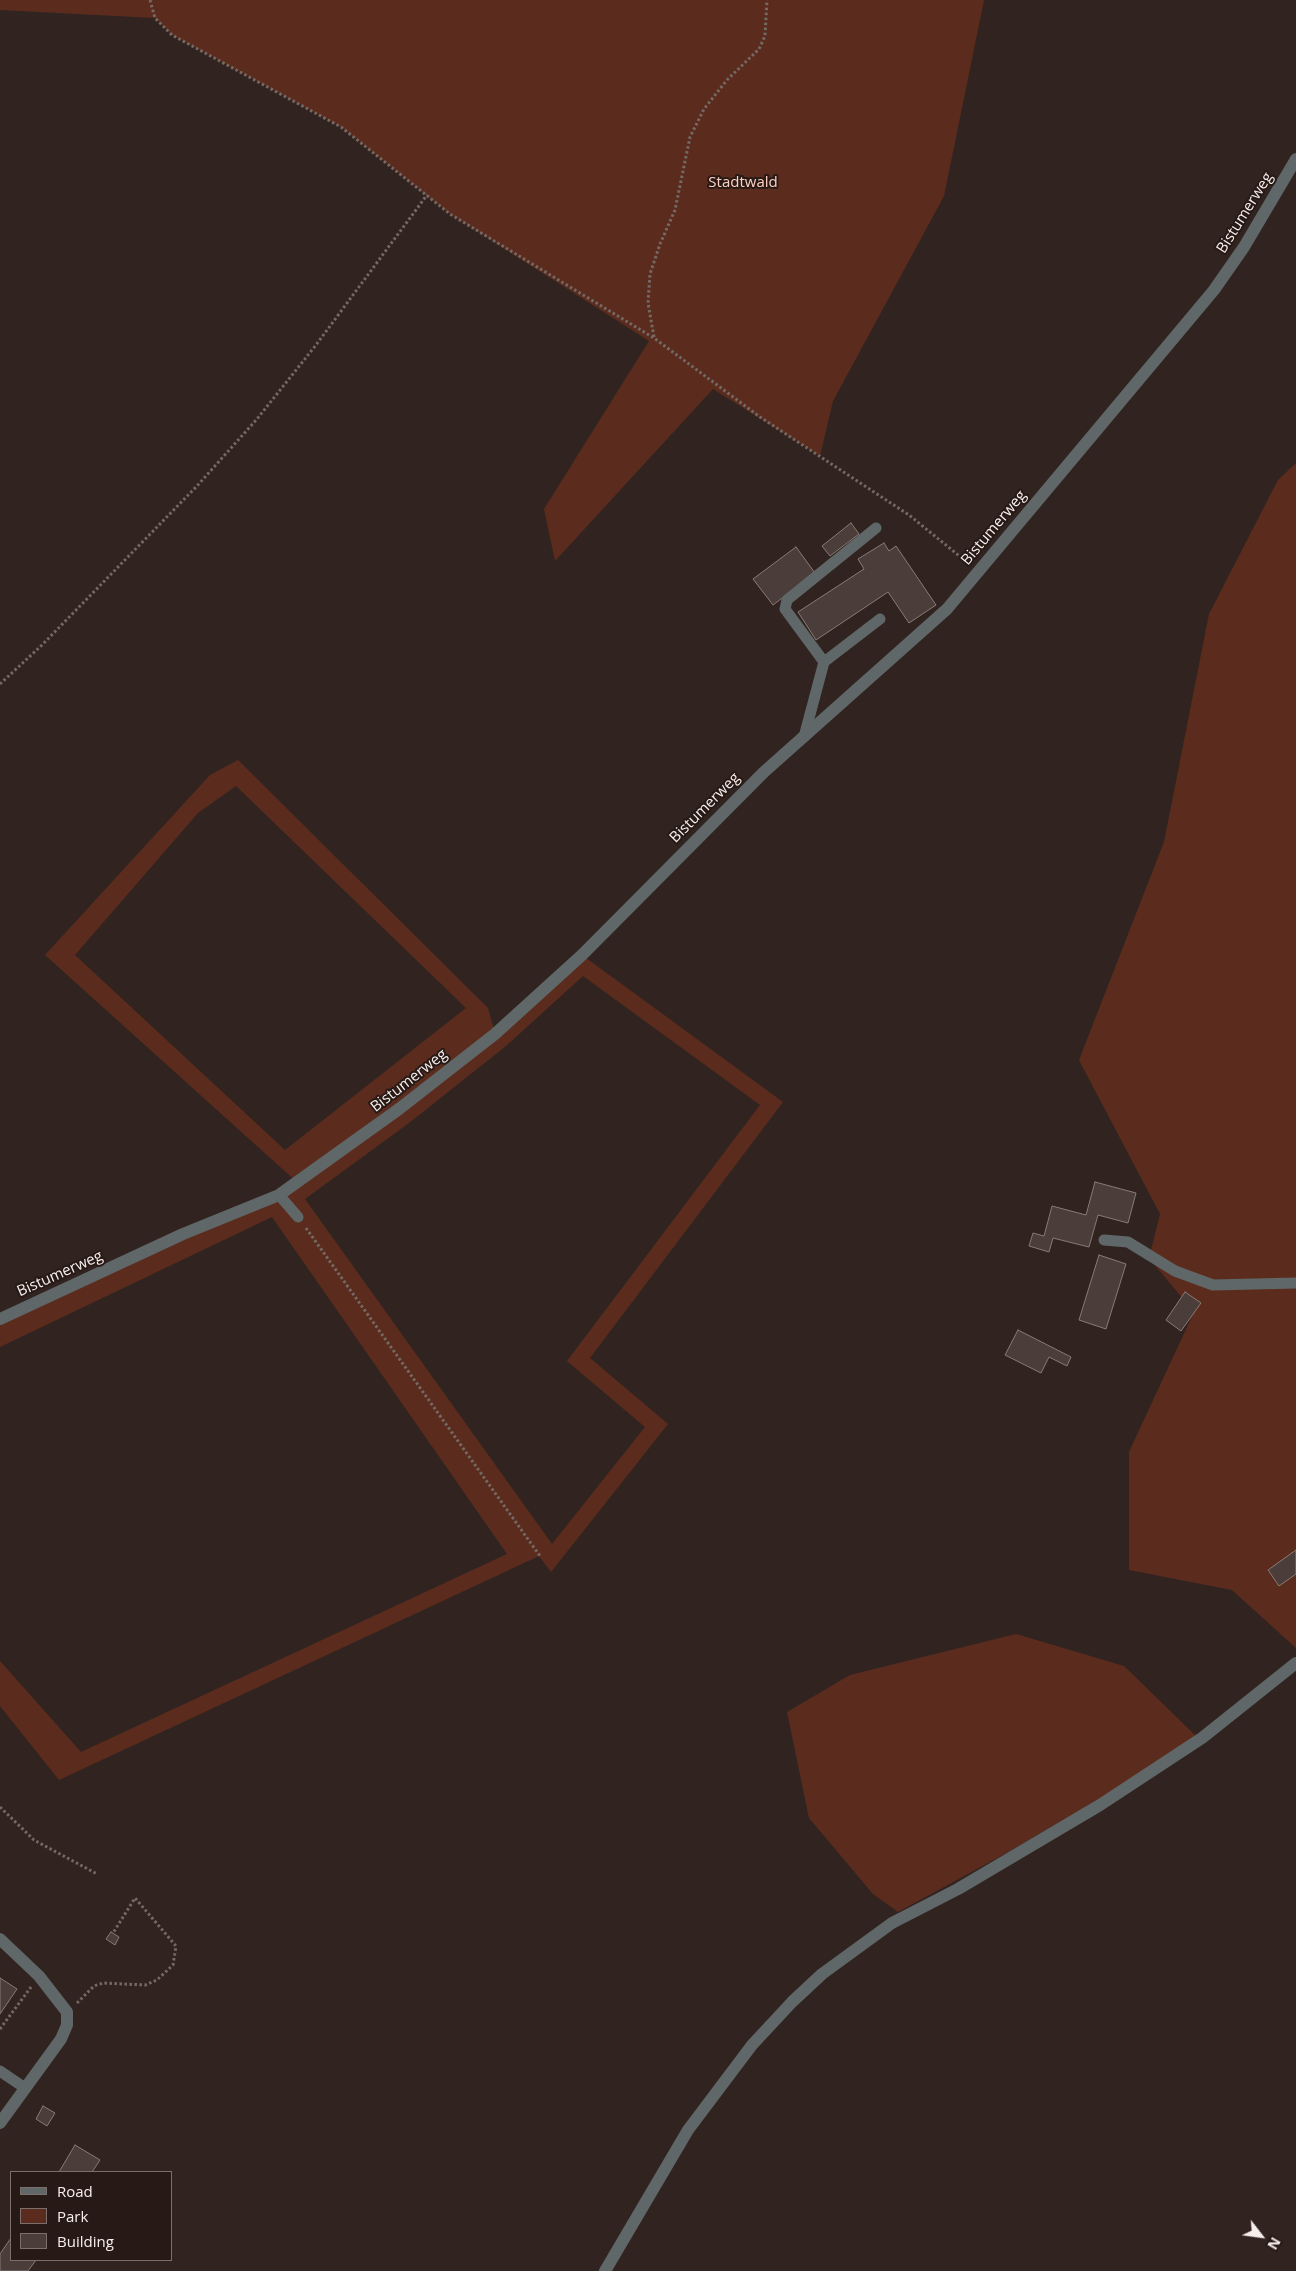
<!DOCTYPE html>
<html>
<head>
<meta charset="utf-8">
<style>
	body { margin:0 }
	#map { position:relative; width:1296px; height:2271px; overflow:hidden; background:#312420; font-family:"Open Sans",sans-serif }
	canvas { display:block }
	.legend { position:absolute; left:10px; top:2171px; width:162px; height:90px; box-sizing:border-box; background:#271a16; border:1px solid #7b6f6c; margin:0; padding:6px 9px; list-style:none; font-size:15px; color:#f8efec }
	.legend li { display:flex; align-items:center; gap:10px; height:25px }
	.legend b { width:25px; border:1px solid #7b6f6c }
	.north { position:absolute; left:1236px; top:2211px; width:50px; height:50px; -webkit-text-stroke:4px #271a16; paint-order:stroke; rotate:120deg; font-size:14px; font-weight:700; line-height:20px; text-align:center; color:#f8efec }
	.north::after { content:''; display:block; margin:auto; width:18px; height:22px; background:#f8efec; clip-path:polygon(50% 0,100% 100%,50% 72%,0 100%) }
</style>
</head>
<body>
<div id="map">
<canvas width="1296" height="2271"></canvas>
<ul class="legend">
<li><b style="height:6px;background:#606768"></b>Road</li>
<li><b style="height:14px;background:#5b2c1d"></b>Park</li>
<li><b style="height:14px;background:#4b3d39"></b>Building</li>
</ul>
<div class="north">N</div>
</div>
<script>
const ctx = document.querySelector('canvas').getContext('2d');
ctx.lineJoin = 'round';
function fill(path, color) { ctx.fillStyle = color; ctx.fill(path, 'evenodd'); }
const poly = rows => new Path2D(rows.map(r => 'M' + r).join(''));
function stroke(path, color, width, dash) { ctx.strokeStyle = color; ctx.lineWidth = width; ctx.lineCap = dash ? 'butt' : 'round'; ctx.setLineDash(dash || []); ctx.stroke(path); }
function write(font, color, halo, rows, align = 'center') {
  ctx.font = font + ' "Open Sans",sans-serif'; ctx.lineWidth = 4; ctx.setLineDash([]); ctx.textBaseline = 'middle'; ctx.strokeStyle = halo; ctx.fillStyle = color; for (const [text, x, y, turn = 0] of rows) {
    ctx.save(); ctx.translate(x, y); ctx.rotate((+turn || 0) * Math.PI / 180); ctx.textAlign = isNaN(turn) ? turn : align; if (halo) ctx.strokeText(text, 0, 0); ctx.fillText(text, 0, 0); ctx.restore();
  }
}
fill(poly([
	[0,0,984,0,944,196,833,401,820,456,713,389,555,561,544,509,649,341,450,214,341,127,172,35,155,18,0,10],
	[1296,463,1296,1648,1232,1590,1129,1570,1129,1452,1194,1312,1149,1258,1160,1214,1079,1060,1164,842,1209,614,1278,480],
	[238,760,488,1008,495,1033,582,955,783,1102,590,1358,668,1424,551,1572,539,1556,59,1780,0,1706,0,1661,81,1752,507,1554,272,1217,0,1347,0,1319,298,1183,45,955,210,775],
	[236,786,466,1008,285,1150,75,955,198,813],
	[583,976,760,1105,567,1361,645,1427,552,1544,305,1199,409,1123,506,1046],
	[1016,1634,1124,1666,1196,1736,1119,1787,1010,1851,898,1912,873,1894,809,1818,787,1712,850,1675]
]), '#5b2c1d');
const building = poly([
	[851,523,859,534,830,556,822,546,851,523],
	[884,543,889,551,896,546,936,605,909,623,888,592,816,640,798,612,864,569,858,559,884,543],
	[796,547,815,573,773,605,753,579,796,547],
	[1095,1182,1136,1193,1128,1223,1098,1215,1089,1247,1053,1238,1049,1252,1029,1246,1033,1233,1044,1236,1052,1206,1086,1215,1095,1182],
	[1099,1255,1126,1264,1106,1329,1079,1320,1099,1255],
	[1185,1292,1201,1303,1181,1331,1166,1320,1185,1292],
	[1018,1330,1071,1357,1067,1366,1049,1357,1041,1373,1005,1355,1018,1330],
	[1296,1550,1296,1574,1279,1586,1268,1570,1296,1550],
	[111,1932,119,1937,115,1945,106,1939,111,1932],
	[0,1978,17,1989,0,2014,0,1978],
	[43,2106,55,2113,47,2126,36,2119,43,2106],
	[75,2145,100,2160,92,2172,59,2172,75,2145],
	[11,2238,11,2260,36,2260,28,2271,0,2271,0,2254,11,2238]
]);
fill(building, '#4b3d39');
stroke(building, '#8a7a75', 1);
stroke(poly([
	[150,0,155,18,172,35,341,127,450,214,654,338,760,417,909,515,968,563],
	[654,337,648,303,650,274,660,244,675,210,690,137,704,109,727,80,759,49,765,36,767,0],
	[0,684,42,645,197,486,257,419,316,345,427,195],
	[306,1228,540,1556],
	[0,1807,34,1840,97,1874],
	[77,2003,94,1986,103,1983,145,1985,157,1980,173,1965,176,1946,135,1898,113,1933],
	[0,2029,31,1987]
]), '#746965', 3, [2.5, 2.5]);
stroke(poly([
	[824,662,785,609,787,600,876,528],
	[804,737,824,662,880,619],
	[279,1195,298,1217],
	[1104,1240,1128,1242,1175,1271,1213,1285,1296,1283],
	[0,2071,25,2088]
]), '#606768', 11);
stroke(poly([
	[0,1319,183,1234,279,1195,399,1109,495,1034,582,955,764,772,947,609,1214,290,1244,247,1296,159],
	[0,1939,39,1976,67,2012,67,2025,61,2039,0,2123],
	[605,2271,688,2130,752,2045,792,2002,822,1974,892,1923,958,1889,1100,1805,1202,1738,1296,1663]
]), '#606768', 12);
write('15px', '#ffd0c1', '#271a16', [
	["Stadtwald",743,183]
]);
write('15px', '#f8efec', '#271a16', [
	["Bistumerweg",1245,213,-58],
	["Bistumerweg",994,528,-50],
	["Bistumerweg",705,808,-45],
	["Bistumerweg",409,1081,-38],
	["Bistumerweg",60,1274,-24]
]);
</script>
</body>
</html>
